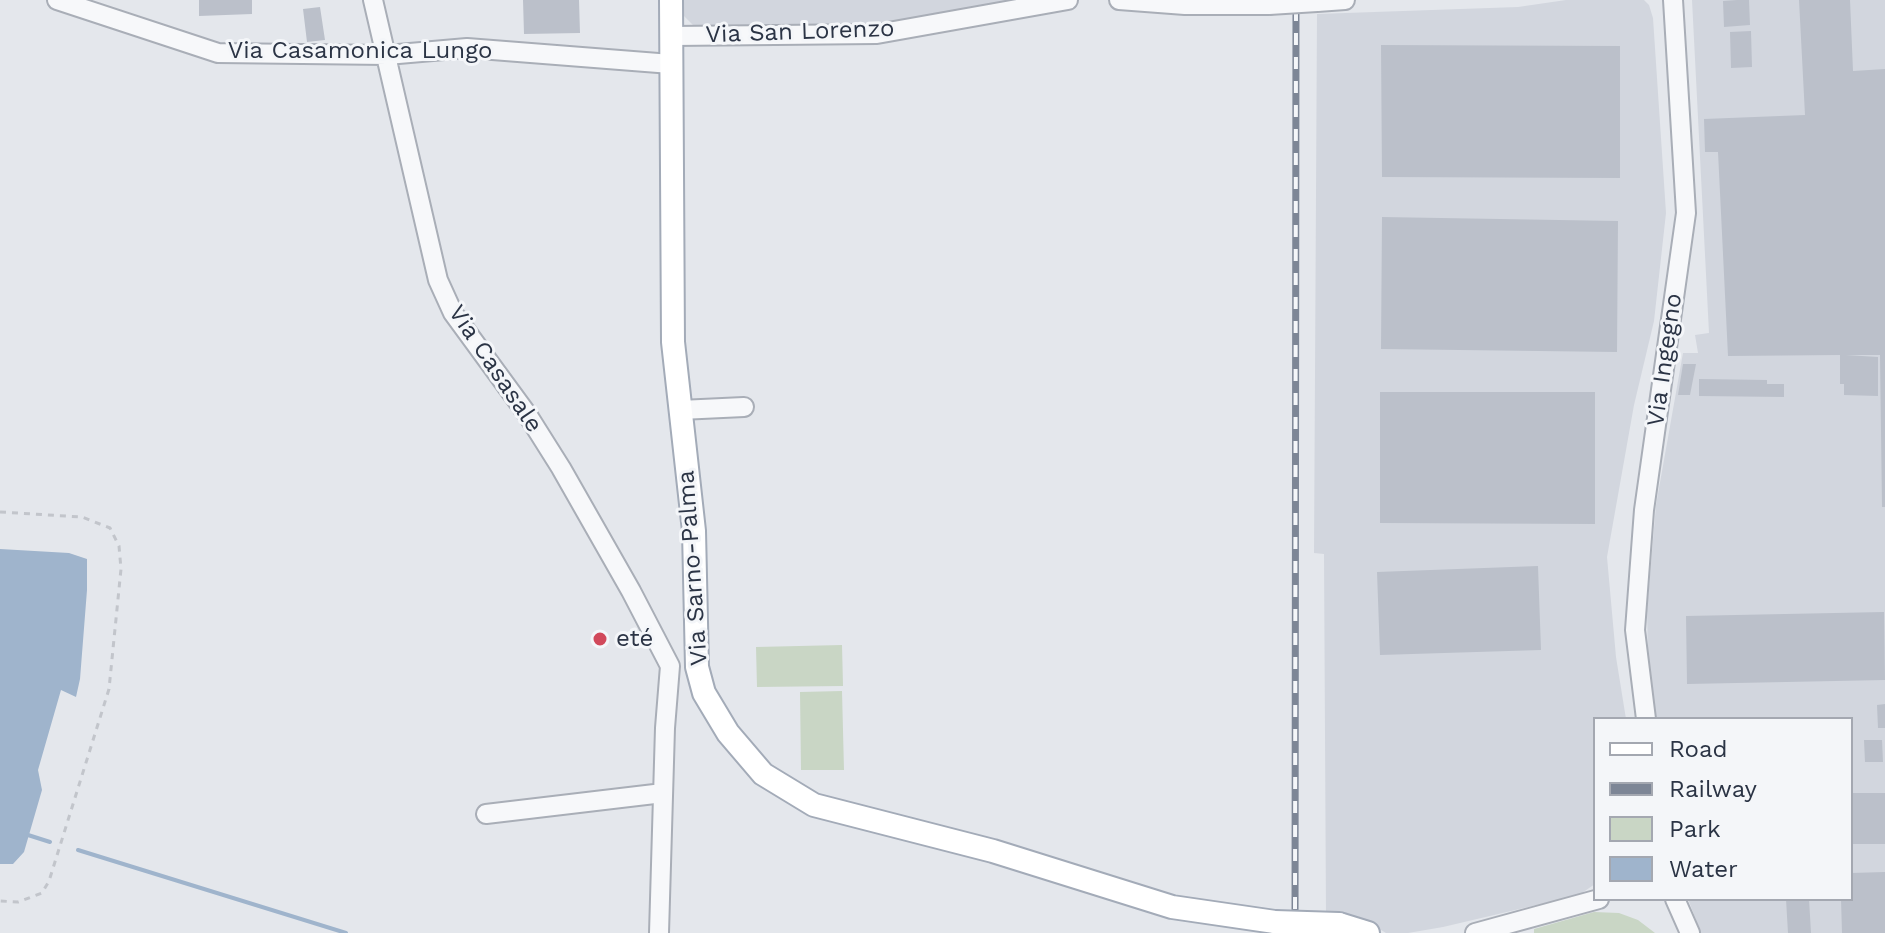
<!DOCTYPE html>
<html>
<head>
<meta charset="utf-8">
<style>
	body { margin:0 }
	#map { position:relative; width:1885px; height:933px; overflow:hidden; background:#e4e7ec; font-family:"Work Sans",sans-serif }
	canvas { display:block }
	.legend { position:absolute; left:1593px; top:717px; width:260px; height:184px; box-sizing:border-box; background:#f4f6f9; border:2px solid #a4a8b1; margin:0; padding:10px 14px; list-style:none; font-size:24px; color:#2b3445 }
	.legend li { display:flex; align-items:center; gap:16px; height:40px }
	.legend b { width:40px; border:2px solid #a4a8b1 }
</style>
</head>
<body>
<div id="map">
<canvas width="1885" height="933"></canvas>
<ul class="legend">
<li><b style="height:10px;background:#fff"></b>Road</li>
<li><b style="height:10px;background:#7d8696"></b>Railway</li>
<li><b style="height:22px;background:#c9d6c5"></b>Park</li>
<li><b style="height:22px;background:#9fb4cc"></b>Water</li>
</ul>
</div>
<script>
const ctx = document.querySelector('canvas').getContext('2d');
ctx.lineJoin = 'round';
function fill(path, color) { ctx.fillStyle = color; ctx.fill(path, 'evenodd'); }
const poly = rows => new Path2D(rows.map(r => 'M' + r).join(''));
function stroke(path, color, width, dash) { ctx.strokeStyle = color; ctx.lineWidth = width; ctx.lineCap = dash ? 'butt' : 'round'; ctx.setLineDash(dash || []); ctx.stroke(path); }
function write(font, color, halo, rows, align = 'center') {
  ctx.font = font + ' "Work Sans",sans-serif'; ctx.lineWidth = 6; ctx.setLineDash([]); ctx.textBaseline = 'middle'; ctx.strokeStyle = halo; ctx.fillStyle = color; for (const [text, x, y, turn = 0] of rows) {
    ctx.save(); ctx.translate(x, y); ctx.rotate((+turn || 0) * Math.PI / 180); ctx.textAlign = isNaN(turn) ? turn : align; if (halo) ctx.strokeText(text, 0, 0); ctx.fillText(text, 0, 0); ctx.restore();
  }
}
fill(poly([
	[682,0,1010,0,878,25,695,27,683,15],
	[1566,0,1644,0,1649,5,1653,18,1666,213,1654,321,1634,405,1607,557,1616,657,1626,719,1595,719,1595,884,1579,895,1443,927,1408,933,1386,933,1365,920,1326,915,1324,554,1314,553,1317,14,1518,7],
	[1692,0,1885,0,1885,933,1701,933,1688,899,1851,899,1851,719,1655,719,1648,659,1647,610,1656,505,1683,353,1698,353,1695,335,1709,333]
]), '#d2d6de');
fill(poly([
	[842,645,843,686,757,687,756,647],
	[842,691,844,770,801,770,800,692],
	[1594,912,1619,913,1638,920,1655,933,1534,933,1534,929]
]), '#c9d6c5');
fill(poly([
	[0,549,69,553,87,559,87,590,80,679,76,697,61,690,38,770,42,790,24,852,13,864,0,864]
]), '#9fb4cc');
stroke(poly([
	[28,835,50,842],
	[78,850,346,933]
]), '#9fb4cc', 4);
fill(poly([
	[199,0,252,0,252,14,199,16],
	[523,0,579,0,580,33,524,34],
	[1737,0,1749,0,1750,25,1724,27,1723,1],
	[1799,0,1850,0,1853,71,1885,69,1885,507,1882,507,1880,355,1846,355,1878,357,1878,396,1844,395,1844,384,1840,384,1840,355,1728,356,1718,152,1705,152,1704,119,1805,115],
	[320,7,325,40,307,42,303,9],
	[1751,31,1752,67,1731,68,1730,32],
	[1381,45,1620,46,1620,178,1382,177],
	[1382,217,1618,221,1617,352,1381,349],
	[1683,364,1696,364,1690,395,1678,395],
	[1699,379,1767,380,1767,384,1784,384,1784,397,1699,396],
	[1380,392,1595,392,1595,524,1380,523],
	[1538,566,1541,650,1380,655,1377,572],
	[1884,612,1885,680,1687,684,1686,616],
	[1885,704,1885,728,1878,728,1877,705],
	[1864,740,1882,740,1883,762,1865,762],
	[1851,793,1885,793,1885,844,1851,844],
	[1885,872,1885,933,1842,933,1841,899,1851,899,1851,873],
	[1786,899,1809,899,1811,933,1788,933]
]), '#bbc0ca');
const minor = poly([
	[57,0,218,53,387,55,467,48,671,64],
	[373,0,438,280,453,313,527,414,561,468,631,591,670,666,665,728,659,933],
	[1119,0,1185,5,1269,5],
	[1317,2,1345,0],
	[673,36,877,34,1068,0],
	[680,410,744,407],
	[1646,719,1635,630,1644,510,1686,213,1673,0],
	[486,814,663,793],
	[1675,899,1690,933],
	[1475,933,1599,899]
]);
const major = poly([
	[671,0,673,342,694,531,697,667,704,693,728,733,763,774,814,805,993,851,1172,907,1275,922],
	[1339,924,1368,933]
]);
stroke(minor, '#a9aeb7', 22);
stroke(major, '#a3abb8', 26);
stroke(poly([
	[0,512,82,517,110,528,119,546,121,569,109,689,49,881,42,893,18,902,0,901]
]), '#c2c5cb', 3, [6, 6]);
stroke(minor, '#f7f8fa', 18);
stroke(major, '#fff', 22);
const rail = poly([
	[1295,933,1296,0]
]);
stroke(rail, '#7d8696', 7);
stroke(rail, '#f4f6f9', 4, [12]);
const minorBridge = poly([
	[1269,5,1317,2]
]);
const majorBridge = poly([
	[1275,922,1339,924]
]);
stroke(minorBridge, '#a9aeb7', 22, []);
stroke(majorBridge, '#a3abb8', 26, []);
stroke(minorBridge, '#f7f8fa', 18);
stroke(majorBridge, '#fff', 22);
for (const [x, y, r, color] of [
	[600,639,8,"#d1495b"]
]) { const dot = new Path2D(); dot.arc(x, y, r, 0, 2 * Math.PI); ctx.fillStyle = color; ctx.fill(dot); stroke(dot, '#f4f6f9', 3); }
write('24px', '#2b3445', '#f4f6f9', [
	["Via San Lorenzo",800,32,-2],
	["Via Casamonica Lungo",360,51],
	["Via Ingegno",1665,360,-82],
	["Via Casasale",495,369,56],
	["Via Sarno-Palma",693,568,-94]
]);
write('24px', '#2b3445', '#f4f6f9', [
	["eté",616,639]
], 'left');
</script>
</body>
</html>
